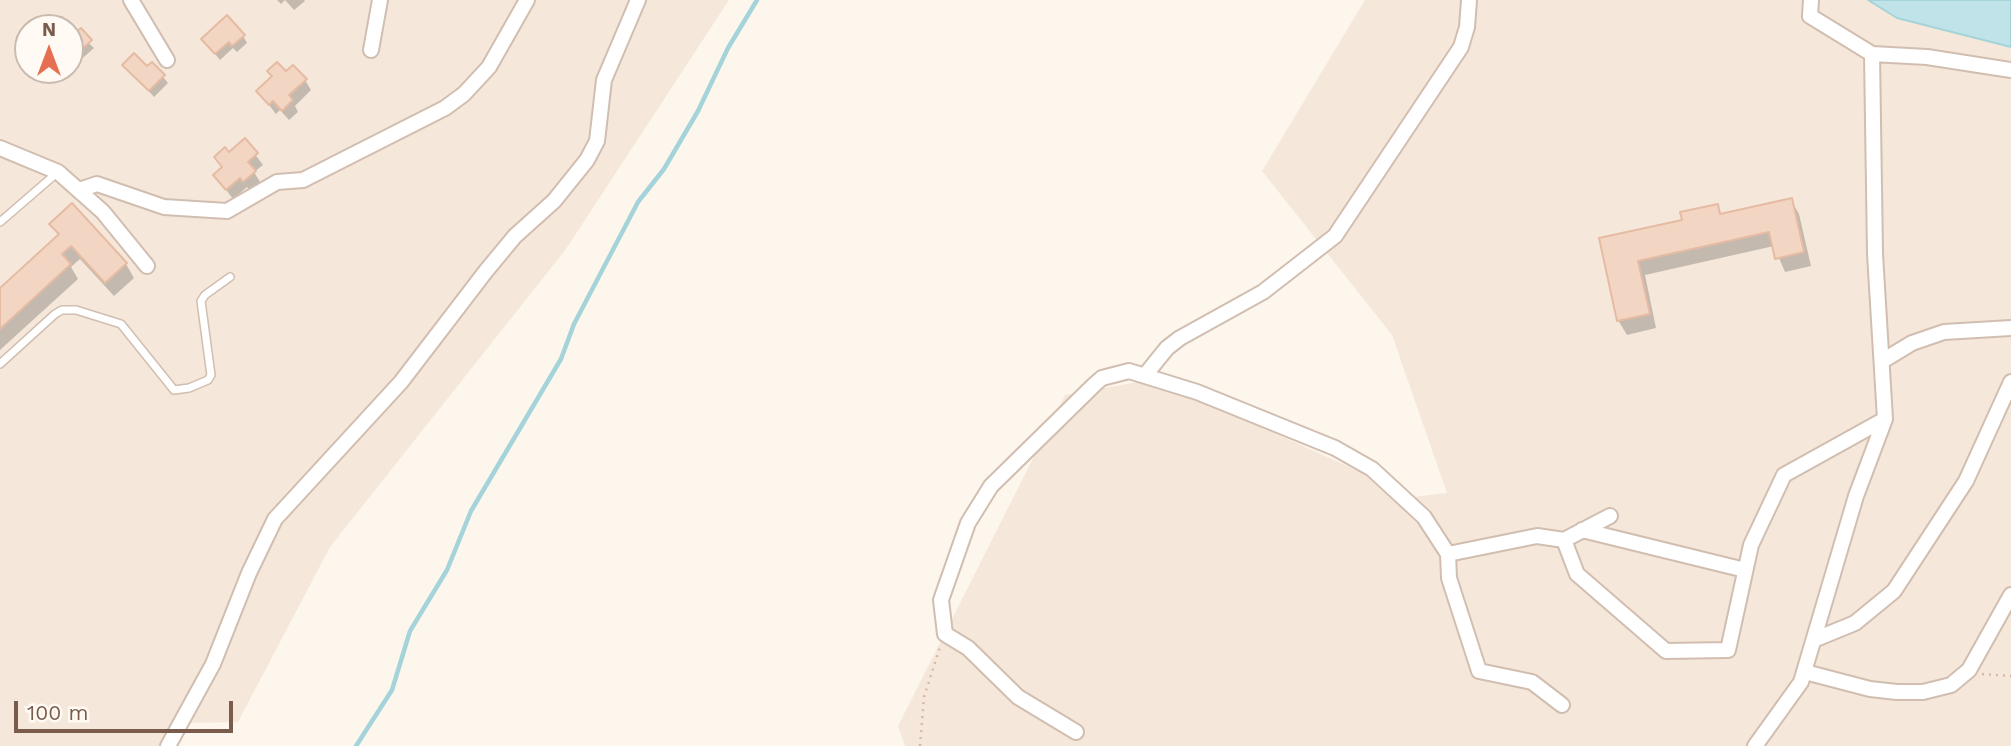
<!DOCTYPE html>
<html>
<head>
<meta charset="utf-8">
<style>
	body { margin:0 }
	#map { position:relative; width:2011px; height:746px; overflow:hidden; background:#fdf6ec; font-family:"Work Sans",sans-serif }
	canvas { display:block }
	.north { position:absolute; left:14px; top:14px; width:70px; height:70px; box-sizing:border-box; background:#fffaf3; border:2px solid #cabbb1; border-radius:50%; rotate:0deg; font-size:19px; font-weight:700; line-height:28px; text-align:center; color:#7a5c4d }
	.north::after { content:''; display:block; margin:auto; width:24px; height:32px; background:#e76f51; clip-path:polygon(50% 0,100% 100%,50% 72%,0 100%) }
	.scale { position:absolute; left:14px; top:701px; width:219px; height:32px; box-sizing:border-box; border:4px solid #7a5c4d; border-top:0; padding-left:9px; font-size:21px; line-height:24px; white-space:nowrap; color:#7a5c4d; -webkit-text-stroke:5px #fffaf3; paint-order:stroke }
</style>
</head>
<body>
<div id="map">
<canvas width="2011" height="746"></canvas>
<div class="north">N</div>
<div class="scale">100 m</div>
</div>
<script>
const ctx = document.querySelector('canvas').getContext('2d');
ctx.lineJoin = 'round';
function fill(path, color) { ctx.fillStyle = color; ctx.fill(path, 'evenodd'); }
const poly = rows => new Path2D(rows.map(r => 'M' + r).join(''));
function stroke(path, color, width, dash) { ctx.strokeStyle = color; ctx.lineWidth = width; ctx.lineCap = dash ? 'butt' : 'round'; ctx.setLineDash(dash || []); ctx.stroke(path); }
fill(poly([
	[0,0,729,0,566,249,330,547,238,722,191,723,175,746,0,746],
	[28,28,70,28,70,70,28,70],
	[1365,0,1868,0,1972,38,2011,47,2011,746,905,746,898,726,1065,395,1155,379,1387,484,1395,499,1447,493,1392,335,1262,171]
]), '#f5e8da');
const water = poly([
	[1868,0,2011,0,2011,47,1897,18,1868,0]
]);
fill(water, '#bfe3e8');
stroke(water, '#a5d3da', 2);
fill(poly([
	[277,0,304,0,305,1,294,10,285,0,281,4],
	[62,19,94,48,77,63,70,55,70,28,53,28],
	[243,36,247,43,237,52,233,48,220,60,203,39],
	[152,64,168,83,154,97,125,65,147,69],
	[270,72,305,80,311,90,295,106,298,112,289,120,280,110,276,114,258,91,273,78],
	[245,141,263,165,254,172,260,182,250,191,247,187,233,199,215,175,223,169,216,158,229,154],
	[1791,200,1799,214,1811,266,1785,272,1774,246,1645,275,1656,328,1627,335,1618,320,1601,240,1684,222,1717,206,1722,215],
	[72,206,126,264,134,278,114,296,80,259,71,267,78,279,0,350,0,290,59,237,52,224]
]), '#0003');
stroke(poly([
	[356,746,392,690,410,631,447,570,471,511,561,359,574,324,638,202,664,169,698,111,728,48,757,0]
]), '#a5d3da', 4.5);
const building = poly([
	[227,15,245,35,232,46,229,42,215,54,201,39,227,15],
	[62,17,76,32,81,28,92,40,73,57,70,28,50,28,62,17],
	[134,53,147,66,152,62,165,75,149,91,122,65,134,53],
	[277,62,286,71,293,65,307,79,289,95,293,100,282,111,273,101,269,105,256,91,272,76,267,71,277,62],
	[245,138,258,153,248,162,256,171,243,182,240,178,226,190,213,175,222,167,214,157,225,147,229,152,245,138],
	[1792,198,1804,252,1775,259,1769,232,1638,261,1650,314,1617,321,1599,238,1682,220,1680,212,1718,204,1720,214,1792,198],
	[72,203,127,263,105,283,71,246,62,254,71,264,0,329,0,288,59,234,49,224,72,203]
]);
fill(building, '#f3d5c3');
stroke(building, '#e6bba3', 2);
const lane = poly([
	[0,222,58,172],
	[0,364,55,314,62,310,76,310,121,324,174,390,189,388,208,380,211,375,201,301,205,295,230,277]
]);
const street = poly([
	[131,0,167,60],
	[371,50,380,0],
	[1872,54,1927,57,2011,70],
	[0,148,58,172,103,212,147,266],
	[79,190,97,184,164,207,227,211,277,182,303,180,445,108,464,94,489,67,527,0],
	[1884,360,1912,343,1944,332,2011,328],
	[1146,374,1167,348,1180,338,1263,292,1335,236,1461,47,1467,27,1469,0],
	[1582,530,1745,570],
	[1564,540,1610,516],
	[1448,554,1537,536,1564,540,1577,574,1666,651,1728,650,1751,545,1784,475,1885,419],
	[1816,639,1855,623,1894,591,1966,481,2011,382],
	[1805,672,1870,689,1897,692,1923,692,1951,685,1969,670,2011,595],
	[1076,732,1018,697,968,648,945,634,941,600,968,523,991,486,1095,384,1102,378,1129,371,1197,392,1335,448,1372,469,1424,517,1448,554,1449,578,1479,671,1532,682,1562,705],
	[168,746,213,664,249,573,275,519,401,382,486,271,515,236,554,201,587,160,597,141,604,80,638,0],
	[1755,746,1801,682,1856,496,1885,419,1875,254,1872,54,1810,16,1811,0]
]);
stroke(lane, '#d1beb0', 10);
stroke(street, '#d1beb0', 18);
stroke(poly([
	[1982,674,2011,676],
	[920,746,924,697,940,647]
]), '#d9b8a5', 2.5, [2, 5]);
stroke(lane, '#fff', 7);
stroke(street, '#fff', 14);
</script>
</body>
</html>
